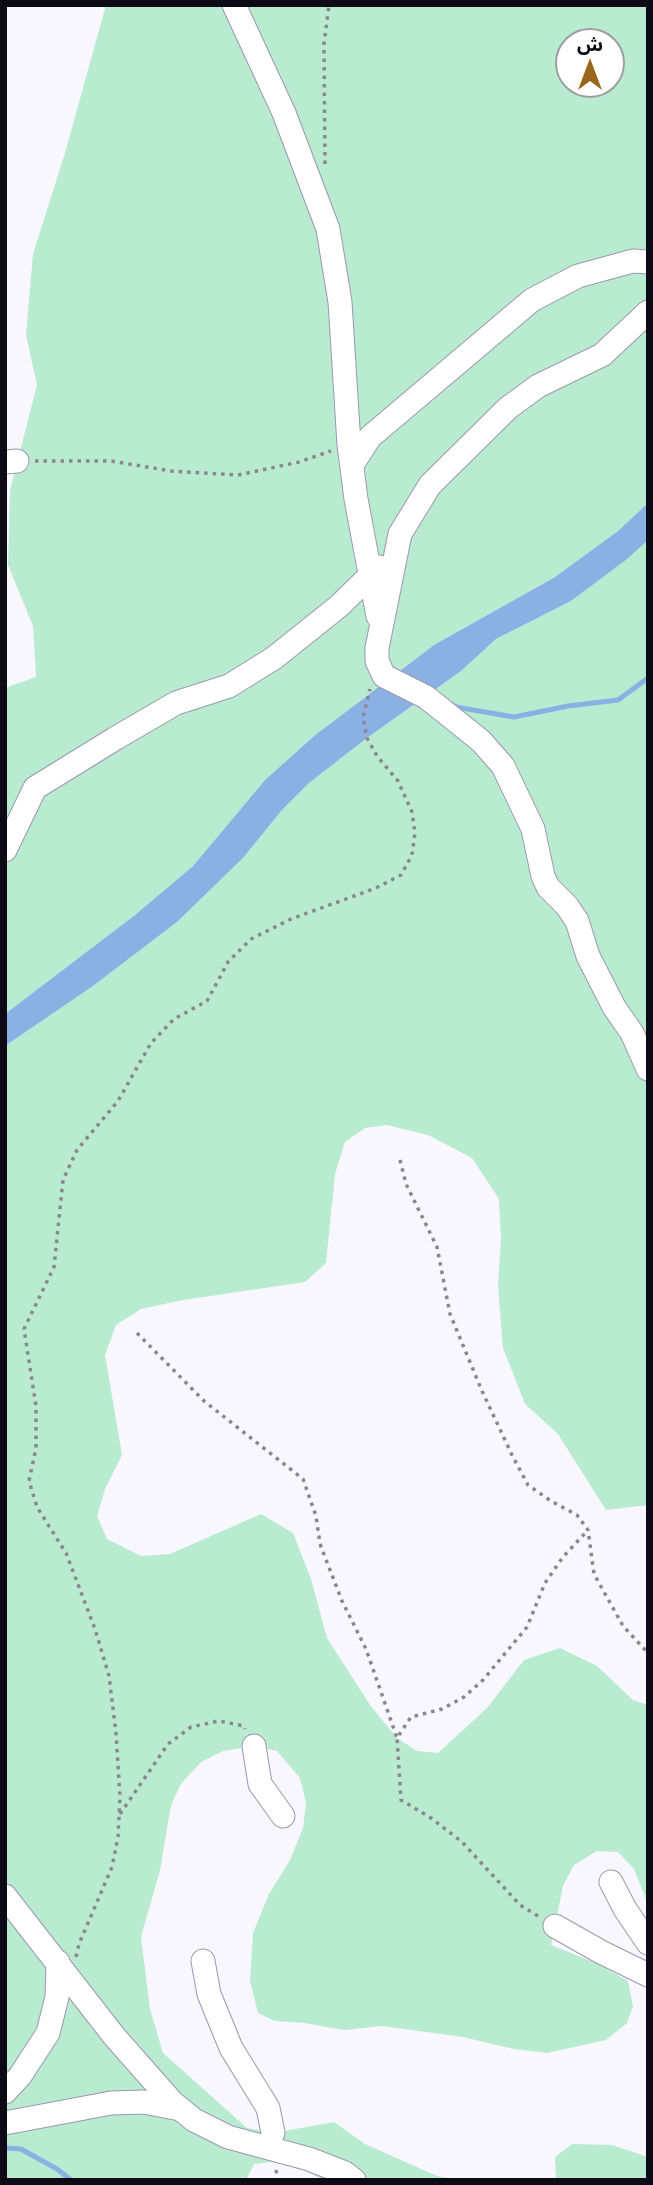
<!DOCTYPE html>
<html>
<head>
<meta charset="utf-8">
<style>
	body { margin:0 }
	#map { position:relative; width:653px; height:2185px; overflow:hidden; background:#f7f7fd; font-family:"Open Sans","Noto Sans Arabic",sans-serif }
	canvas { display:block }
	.frame { position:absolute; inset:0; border:7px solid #0c0a14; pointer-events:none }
	.north { position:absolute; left:555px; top:28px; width:70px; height:70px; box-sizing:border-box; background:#fff; border:2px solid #9e9da1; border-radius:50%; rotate:0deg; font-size:19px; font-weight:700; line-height:28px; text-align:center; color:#0c0a14 }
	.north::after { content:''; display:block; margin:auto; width:24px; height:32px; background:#99661b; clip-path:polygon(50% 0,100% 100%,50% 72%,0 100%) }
</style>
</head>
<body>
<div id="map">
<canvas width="653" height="2185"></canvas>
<div class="frame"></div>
<div class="north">ش</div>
</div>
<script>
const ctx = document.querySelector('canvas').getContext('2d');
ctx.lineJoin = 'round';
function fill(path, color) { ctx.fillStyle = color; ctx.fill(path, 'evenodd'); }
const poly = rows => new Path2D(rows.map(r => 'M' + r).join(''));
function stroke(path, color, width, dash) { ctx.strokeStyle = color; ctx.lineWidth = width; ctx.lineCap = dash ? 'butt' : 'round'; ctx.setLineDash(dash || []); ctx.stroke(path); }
fill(poly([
	[106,5,648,5,648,503,618,531,555,577,434,645,314,736,265,780,193,866,135,915,5,1014,5,688,36,677,33,626,8,565,10,490,37,385,26,335,33,254,65,153],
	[569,42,611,42,611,84,569,84],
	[648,540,648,1505,606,1510,558,1434,525,1404,503,1348,498,1285,501,1239,499,1199,472,1158,428,1135,387,1125,365,1128,345,1142,335,1174,326,1263,305,1282,183,1300,141,1309,116,1325,105,1355,122,1455,105,1489,97,1516,107,1539,141,1556,170,1554,261,1514,293,1533,311,1579,327,1638,370,1705,397,1738,417,1751,438,1753,487,1708,524,1660,560,1648,597,1666,633,1700,648,1705,648,1904,634,1869,618,1852,597,1851,574,1865,563,1886,551,1945,598,1964,628,1981,633,2006,627,2023,606,2040,547,2053,514,2049,463,2037,382,2026,345,2030,304,2023,275,2021,258,2013,250,1981,253,1933,269,1894,290,1860,303,1828,306,1803,300,1778,277,1751,254,1746,223,1751,201,1762,181,1784,171,1805,160,1870,141,1937,150,2009,163,2053,247,2128,273,2133,334,2122,365,2144,437,2176,458,2180,324,2180,291,2164,271,2162,254,2164,246,2180,5,2180,5,1046,93,986,177,922,243,858,282,810,309,783,367,738,461,671,496,639,571,601],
	[572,2144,612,2145,648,2157,648,2180,556,2180,555,2157]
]), '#b9ebd1');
fill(poly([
	[648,503,648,540,627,559,571,601,496,639,461,671,367,738,309,783,282,810,243,858,177,922,93,986,5,1046,5,1014,135,915,193,866,265,780,314,736,434,645,555,577,618,531]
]), '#8bb0e4');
stroke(poly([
	[451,704,456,707,514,717,568,706,618,700,648,678],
	[5,2148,21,2149,57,2169,71,2180]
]), '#8bb0e4', 5);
const minor = poly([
	[234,5,284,113,328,229,340,302,349,445,356,499,378,616],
	[648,312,602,355,538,386,508,408,430,485,400,534,377,648,377,661,384,676,426,697,481,741,503,766,533,829,543,876,548,887,567,906,577,921,588,956,614,1007,632,1033,648,1069],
	[5,462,17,461],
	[352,465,370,437,532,300,578,276,633,261,648,262],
	[5,850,35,788,116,738,176,703,229,686,274,658,339,606,379,567],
	[254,1746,260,1784,283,1816],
	[611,1882,625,1909,648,1943],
	[5,1896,114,2036,173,2103,194,2120,228,2137,309,2159,345,2173,354,2180],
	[555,1926,601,1952,648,1975],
	[203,1961,209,1994,231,2048,268,2108,273,2133],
	[5,2092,20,2076,48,2033,57,1997,58,1962],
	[5,2123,111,2103,144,2102,180,2109]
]);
stroke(minor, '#9b97b3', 25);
stroke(poly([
	[325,164,324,44,329,5],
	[35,461,111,461,171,471,238,475,299,462,331,451],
	[400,1160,406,1184,437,1247,450,1314,482,1391,512,1455,528,1485,551,1501,577,1515,588,1530,594,1574,623,1626,648,1653],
	[137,1333,204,1401,303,1479,316,1516,320,1544,342,1601,366,1649,397,1738],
	[120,1814,168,1744,191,1727,219,1721,244,1726,245,1729],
	[538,1916,520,1905,462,1842,431,1818,401,1800,397,1738,411,1717,442,1709,464,1697,483,1680,527,1627,545,1583,563,1557,588,1530],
	[76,1957,79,1944,112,1867,118,1837,120,1797,116,1733,109,1676,95,1629,66,1553,37,1507,29,1481,36,1448,36,1406,24,1329,54,1267,63,1180,77,1150,118,1101,151,1043,174,1019,207,1001,228,962,251,939,291,919,376,888,401,875,412,855,415,833,412,812,398,781,377,756,367,738,363,717,370,689],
	[276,2170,278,2180]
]), '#898890', 3.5, [3.5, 5]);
stroke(minor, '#fff', 23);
</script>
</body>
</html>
